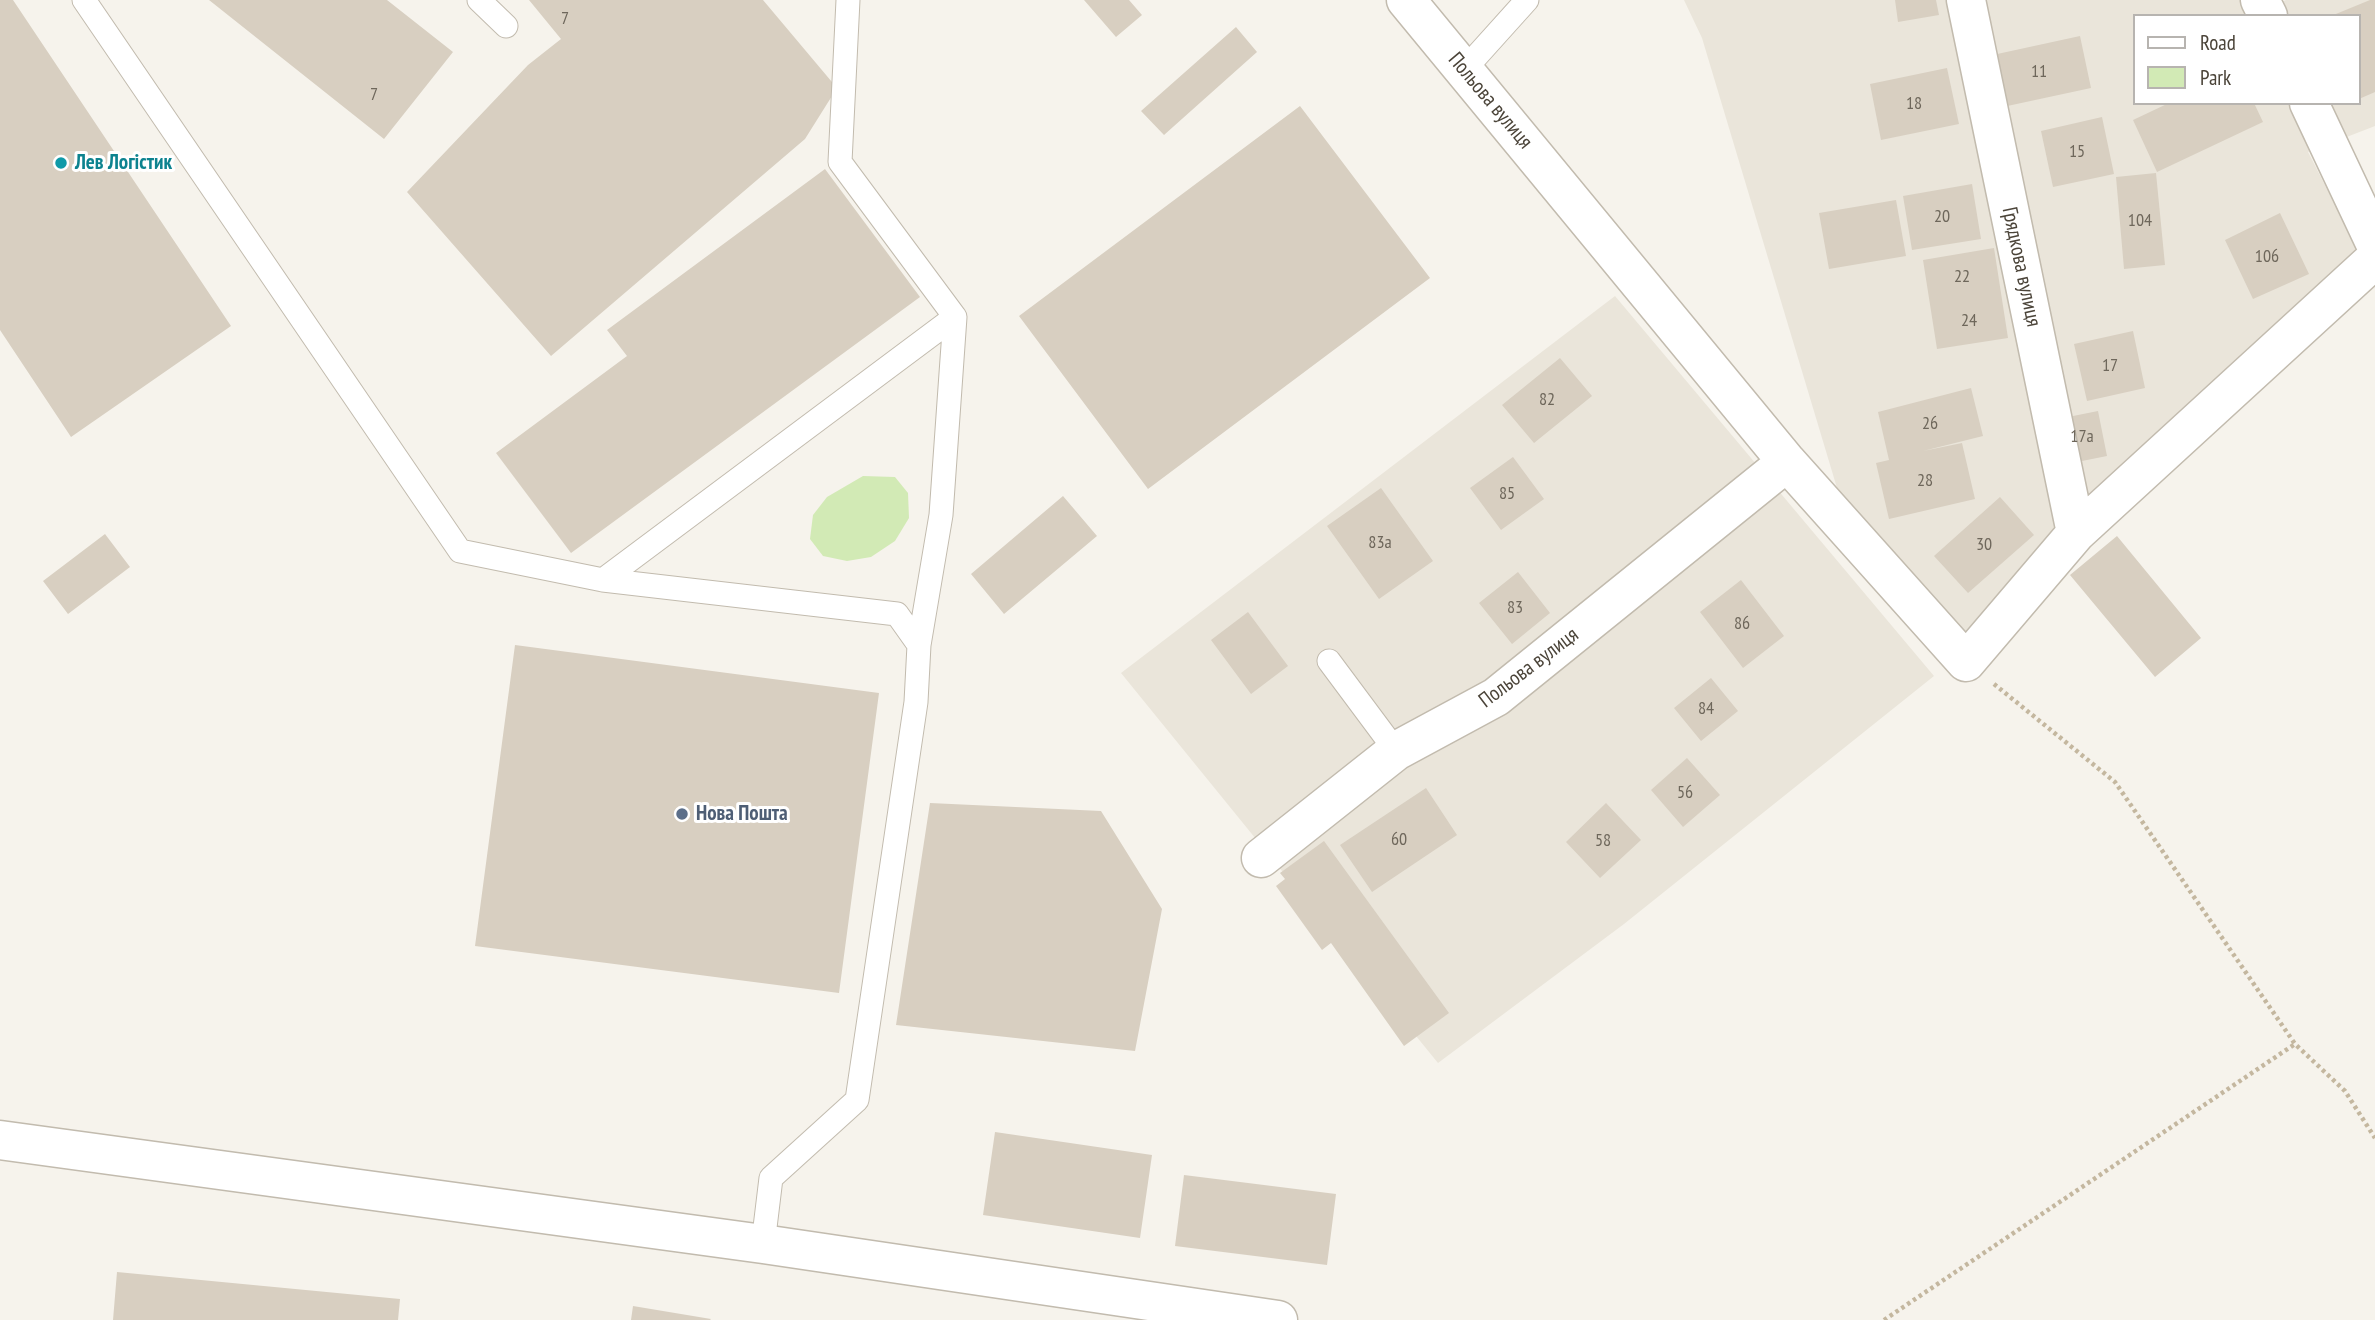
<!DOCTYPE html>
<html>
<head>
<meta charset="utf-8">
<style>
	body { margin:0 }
	#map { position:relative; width:2375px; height:1320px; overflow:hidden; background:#f6f3ec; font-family:"PT Sans Narrow",sans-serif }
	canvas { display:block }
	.legend { position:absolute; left:2133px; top:14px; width:228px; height:91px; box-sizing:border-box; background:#fff; border:2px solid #b7b4b0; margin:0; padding:9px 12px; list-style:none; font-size:21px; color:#4b4439 }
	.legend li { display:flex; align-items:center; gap:14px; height:35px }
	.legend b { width:35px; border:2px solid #b7b4b0 }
</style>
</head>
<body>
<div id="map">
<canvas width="2375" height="1320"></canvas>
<ul class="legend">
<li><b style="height:9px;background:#fff"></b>Road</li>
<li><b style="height:19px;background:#d2eab5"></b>Park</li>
</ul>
</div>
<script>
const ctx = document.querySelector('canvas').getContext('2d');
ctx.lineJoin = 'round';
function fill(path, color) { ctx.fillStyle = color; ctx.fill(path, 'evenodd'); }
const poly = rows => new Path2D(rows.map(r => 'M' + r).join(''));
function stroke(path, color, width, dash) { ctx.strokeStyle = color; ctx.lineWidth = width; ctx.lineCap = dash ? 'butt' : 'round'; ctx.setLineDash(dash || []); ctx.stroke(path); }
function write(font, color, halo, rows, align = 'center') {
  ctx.font = font + ' "PT Sans Narrow",sans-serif'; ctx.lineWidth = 6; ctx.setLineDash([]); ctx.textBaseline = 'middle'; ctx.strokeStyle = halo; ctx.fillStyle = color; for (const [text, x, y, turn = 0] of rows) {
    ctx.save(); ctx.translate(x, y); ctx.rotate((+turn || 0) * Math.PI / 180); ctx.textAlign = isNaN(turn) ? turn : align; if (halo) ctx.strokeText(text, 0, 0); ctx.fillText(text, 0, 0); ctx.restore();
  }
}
fill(poly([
	[1684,0,2247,0,2254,14,2286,0,2375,0,2375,126,2308,152,2362,257,1965,637,1840,498,1702,38],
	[2135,16,2359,16,2359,103,2135,103],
	[1615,296,1934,676,1624,924,1438,1063,1121,673]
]), '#eae5da');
fill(poly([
	[863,476,895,477,908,493,909,518,895,541,871,557,847,561,823,556,810,539,813,515,827,497]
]), '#d2eab5');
fill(poly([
	[0,0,13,0,231,326,71,437,0,330],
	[209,0,387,0,453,52,384,139],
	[529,0,763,0,837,88,805,139,551,356,407,192,528,65,561,39],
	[1084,0,1129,0,1142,15,1116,37],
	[1895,0,1936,0,1939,15,1898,22],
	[2370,0,2375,0,2375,92,2359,99,2359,16,2331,16],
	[1236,27,1257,52,1164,135,1141,111],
	[2080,36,2091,88,1998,108,1988,56],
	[1947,68,1959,124,1881,140,1870,84],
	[2169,103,2254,103,2263,122,2157,172,2133,120],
	[1300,106,1430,278,1148,489,1019,316],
	[2102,117,2114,174,2053,187,2041,131],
	[825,169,920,297,571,553,496,453,627,356,607,330],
	[2156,173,2165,265,2124,269,2116,177],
	[1972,184,1981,239,1912,250,1903,196],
	[1896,200,1906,256,1829,269,1819,213],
	[2280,213,2309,274,2253,299,2225,240],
	[1994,248,2008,338,1937,349,1923,260],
	[2133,331,2145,388,2087,401,2074,344],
	[1560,358,1592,396,1534,443,1502,405],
	[1971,388,1983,436,1923,451,1962,443,1975,499,1889,519,1876,463,1889,460,1878,412],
	[2098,411,2107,456,2067,464,2058,419],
	[1513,457,1544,499,1501,530,1470,488],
	[1381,488,1433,561,1379,599,1327,526],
	[1063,496,1097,536,1004,614,971,574],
	[2000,497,2034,535,1968,593,1934,556],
	[105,534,130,567,68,614,43,581],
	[2117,536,2201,638,2155,677,2070,575],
	[1518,572,1550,613,1512,644,1479,603],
	[1741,580,1784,636,1743,668,1700,612],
	[1248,612,1288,666,1251,694,1211,640],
	[515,645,879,693,839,993,475,946],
	[1711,678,1738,711,1701,741,1674,708],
	[1687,758,1720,795,1683,827,1651,790],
	[1426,788,1457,835,1372,892,1340,845],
	[930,803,1101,811,1162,909,1135,1051,896,1025],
	[1606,803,1641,840,1600,878,1566,842],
	[1324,841,1449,1013,1404,1046,1331,943,1322,950,1276,886,1285,879,1280,873],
	[995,1132,1152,1155,1140,1238,983,1215],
	[1184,1175,1336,1194,1327,1265,1175,1246],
	[117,1272,400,1299,398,1320,113,1320],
	[633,1306,711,1319,710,1320,631,1320]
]), '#d8cfc1');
const lane = poly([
	[84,0,460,551,603,580,897,614,919,645,916,702,857,1100,771,1178,763,1244],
	[479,0,506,26],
	[848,0,840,162,955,317,941,515,919,645],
	[1464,70,1527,0],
	[603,580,955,317],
	[1329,661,1396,751]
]);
const street = poly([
	[1406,0,1787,462,1966,662,2076,533,2375,259],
	[1966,0,2076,533],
	[2260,0,2268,16],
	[2309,103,2375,243],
	[1261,858,1396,751,1496,697,1787,462],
	[0,1140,763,1244,1278,1320]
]);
stroke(lane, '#c2bbae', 25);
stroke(street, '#c2bbae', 41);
stroke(poly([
	[1994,684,2115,782,2295,1044,2345,1091,2375,1138],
	[1884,1320,2295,1044]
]), '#c4b79f', 4.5, [3.5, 3.5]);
stroke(lane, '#fff', 23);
stroke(street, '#fff', 38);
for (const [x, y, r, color] of [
	[61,163,7,"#0f9aa8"],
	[682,814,7,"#5c6f8a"]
]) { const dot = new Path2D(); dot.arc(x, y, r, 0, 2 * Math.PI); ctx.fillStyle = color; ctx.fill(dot); stroke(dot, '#fff', 2.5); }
write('18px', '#6e675b', null, [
	["7",565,19],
	["11",2039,72],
	["7",374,95],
	["18",1914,104],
	["15",2077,152],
	["20",1942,217],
	["104",2140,221],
	["106",2267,257],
	["22",1962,277],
	["24",1969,321],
	["17",2110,366],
	["82",1547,400],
	["26",1930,424],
	["17а",2082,437],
	["28",1925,481],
	["85",1507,494],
	["83а",1380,543],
	["30",1984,545],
	["83",1515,608],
	["86",1742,624],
	["84",1706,709],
	["56",1685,793],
	["60",1399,840],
	["58",1603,841]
]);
write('21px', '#4b4439', '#fff', [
	["Польова вулиця",1490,101,50],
	["Грядкова вулиця",2021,267,78],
	["Польова вулиця",1529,668,-37]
]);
write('bold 21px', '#0d838f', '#fff', [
	["Лев Логістик",75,163]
], 'left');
write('bold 21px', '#4e5e75', '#fff', [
	["Нова Пошта",696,814]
], 'left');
</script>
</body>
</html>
